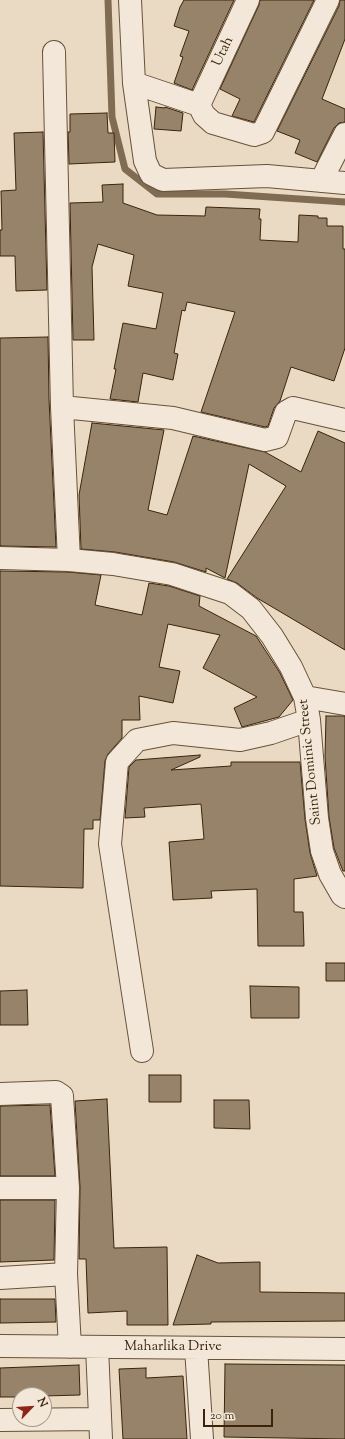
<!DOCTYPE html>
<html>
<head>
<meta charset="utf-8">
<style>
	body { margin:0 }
	#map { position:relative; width:345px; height:1439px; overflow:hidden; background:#ebdac3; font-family:"Sorts Mill Goudy",serif }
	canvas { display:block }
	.north { position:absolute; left:12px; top:1387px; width:40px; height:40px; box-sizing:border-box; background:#f2e7d8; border:1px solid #a89986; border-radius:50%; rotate:65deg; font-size:11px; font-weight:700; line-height:16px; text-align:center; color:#3a250a }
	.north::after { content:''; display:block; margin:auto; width:14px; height:18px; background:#8f2418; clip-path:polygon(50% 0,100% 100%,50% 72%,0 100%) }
	.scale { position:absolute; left:203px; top:1409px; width:70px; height:18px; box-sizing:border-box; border:2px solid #3a250a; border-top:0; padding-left:5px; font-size:12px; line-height:14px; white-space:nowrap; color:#3a250a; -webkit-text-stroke:3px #f2e7d8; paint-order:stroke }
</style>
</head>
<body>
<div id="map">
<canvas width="345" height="1439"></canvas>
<div class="north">N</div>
<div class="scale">20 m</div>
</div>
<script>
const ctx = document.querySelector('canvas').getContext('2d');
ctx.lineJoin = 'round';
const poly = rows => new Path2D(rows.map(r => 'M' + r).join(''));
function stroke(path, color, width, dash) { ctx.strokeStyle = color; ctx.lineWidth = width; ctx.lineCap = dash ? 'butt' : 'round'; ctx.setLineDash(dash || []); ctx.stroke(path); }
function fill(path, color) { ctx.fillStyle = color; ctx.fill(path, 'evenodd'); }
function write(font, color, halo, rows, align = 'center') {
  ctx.font = font + ' "Sorts Mill Goudy",serif'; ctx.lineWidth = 3; ctx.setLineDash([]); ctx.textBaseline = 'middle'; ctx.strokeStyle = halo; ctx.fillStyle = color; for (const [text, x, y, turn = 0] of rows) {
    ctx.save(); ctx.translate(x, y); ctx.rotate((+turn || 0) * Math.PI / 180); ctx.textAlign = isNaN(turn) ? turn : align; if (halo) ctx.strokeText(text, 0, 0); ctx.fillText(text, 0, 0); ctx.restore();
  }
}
stroke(poly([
	[108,0,112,117,125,169,157,194,225,194,345,202]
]), '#806c53', 7);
const building = poly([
	[184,0,234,0,192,90,174,83,183,57,180,56,189,31,174,26,180,7,184,0],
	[260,0,314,0,254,122,232,116,240,99,220,89,259,5,260,0],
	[340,0,345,0,345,39,322,99,345,109,345,122,339,123,334,128,317,162,295,153,300,140,277,131,339,6,340,0],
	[156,107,165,108,165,107,183,113,181,131,154,129,156,107],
	[107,113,108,133,114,133,115,162,69,164,68,132,70,132,70,114,107,113],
	[43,132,47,290,16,291,15,256,0,256,0,230,2,230,1,191,16,190,14,133,43,132],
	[123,184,123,203,157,215,205,216,206,207,260,209,259,219,261,219,260,240,298,242,299,215,318,216,318,218,327,218,327,226,343,226,343,249,345,249,345,348,334,381,291,367,280,401,274,408,268,426,265,427,201,412,235,312,187,302,185,311,182,310,174,353,178,354,173,380,143,373,138,402,110,399,116,369,114,369,123,323,156,329,163,293,128,286,134,255,98,244,92,267,94,340,73,340,70,203,103,202,102,185,123,184],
	[48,337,49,399,56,547,0,546,0,338,48,337],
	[92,423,164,430,148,510,167,515,193,436,265,452,301,472,318,431,345,443,345,650,257,598,237,583,227,579,286,486,249,464,225,578,206,568,206,572,174,562,115,552,81,549,79,495,92,423],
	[0,571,68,572,101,575,95,605,142,615,149,583,169,586,200,596,199,606,256,636,280,673,293,700,279,717,242,727,234,708,257,697,203,668,220,635,168,624,159,667,180,671,173,703,139,696,140,720,122,720,122,738,108,754,105,761,100,820,93,820,93,829,84,829,83,888,0,886,0,571],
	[326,716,345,716,345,871,343,871,334,848,329,817,325,757,326,716],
	[200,755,200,757,171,770,231,766,231,762,300,762,305,819,310,853,317,876,294,879,294,912,303,912,304,946,258,946,257,889,211,891,212,898,173,900,169,842,204,839,201,804,144,808,145,817,125,818,129,767,136,760,200,755],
	[326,963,345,963,345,981,326,981,326,963],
	[250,986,299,987,299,1018,251,1018,250,986],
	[27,990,28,1025,0,1025,0,991,27,990],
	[149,1075,181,1075,181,1102,149,1102,149,1075],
	[107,1099,114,1248,167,1247,168,1325,127,1325,127,1311,88,1313,86,1259,79,1259,80,1187,75,1101,107,1099],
	[214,1100,249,1100,250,1129,214,1128,214,1100],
	[50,1105,55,1176,0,1176,0,1106,50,1105],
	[0,1200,55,1200,54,1260,0,1262,0,1200],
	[197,1255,218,1263,260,1262,260,1292,345,1293,345,1321,211,1322,211,1324,173,1325,197,1255],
	[0,1299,55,1299,56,1322,0,1323,0,1299],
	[225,1364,345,1365,345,1439,224,1437,225,1364],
	[79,1365,80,1395,44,1396,44,1395,20,1395,20,1397,0,1397,0,1368,79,1365],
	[146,1368,146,1378,183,1376,187,1439,123,1439,119,1369,146,1368]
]);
fill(building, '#96836a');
stroke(building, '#3a250a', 1);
const minor = poly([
	[130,0,134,83,145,161,151,174,163,180,267,176,345,183],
	[54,52,62,407,69,560],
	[134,83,199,105,204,115,213,123,254,135,263,132,328,0],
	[199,105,248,0],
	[321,181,345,134],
	[62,407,173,418,265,440,277,437,286,412,293,408,345,420],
	[0,558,69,560,113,564,172,574,230,593,251,609,272,636,291,667,305,697,309,720,317,818,322,851,330,874,342,895,345,897],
	[305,697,345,704],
	[142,1051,110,844,117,762,137,740,173,733,240,740,271,733,309,720],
	[0,1094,56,1092,62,1096,68,1188,66,1274,70,1347],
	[0,1188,68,1188],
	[0,1278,66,1274],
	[0,1346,345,1349],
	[97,1347,101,1439],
	[196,1348,202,1439],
	[0,1420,100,1419]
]);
stroke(minor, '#665238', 24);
stroke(minor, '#f2e7d8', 22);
write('14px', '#3a250a', '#f2e7d8', [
	["Utah",224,52,-65],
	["Saint Dominic Street",311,762,-96],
	["Maharlika Drive",173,1348]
]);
</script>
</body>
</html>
